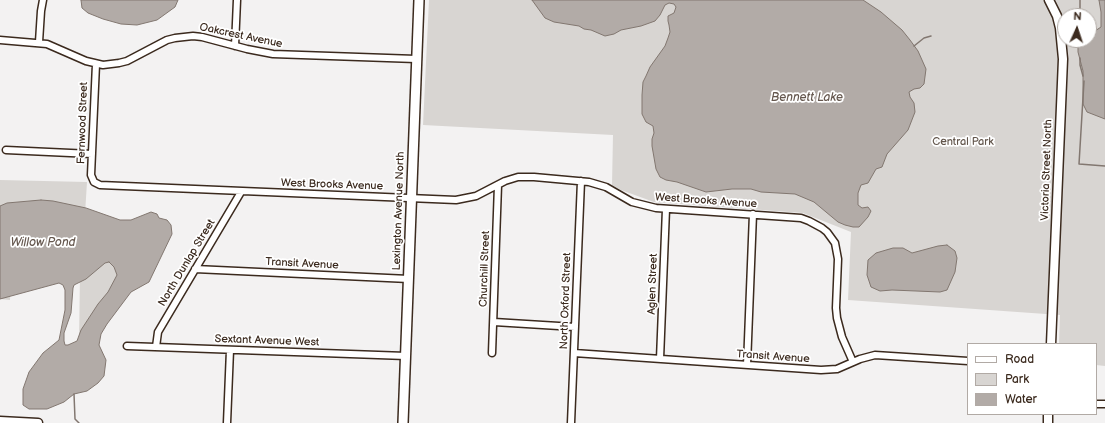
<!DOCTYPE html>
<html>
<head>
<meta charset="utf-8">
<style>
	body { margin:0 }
	#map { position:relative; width:1105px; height:423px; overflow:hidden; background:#f3f2f2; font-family:"Balsamiq Sans",sans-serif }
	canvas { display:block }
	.legend { position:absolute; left:967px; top:343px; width:130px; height:72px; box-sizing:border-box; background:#fff; border:1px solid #b1aaa5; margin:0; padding:5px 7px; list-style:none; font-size:12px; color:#3b2a1e }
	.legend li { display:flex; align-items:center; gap:8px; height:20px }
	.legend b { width:20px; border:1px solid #b1aaa5 }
	.north { position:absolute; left:1057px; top:8px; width:40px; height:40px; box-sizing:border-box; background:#fff; border:1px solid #b1aaa5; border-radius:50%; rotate:3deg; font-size:11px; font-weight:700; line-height:16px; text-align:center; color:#3b2a1e }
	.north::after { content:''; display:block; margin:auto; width:14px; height:18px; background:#3b2a1e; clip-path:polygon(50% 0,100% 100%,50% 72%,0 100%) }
</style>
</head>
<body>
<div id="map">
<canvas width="1105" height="423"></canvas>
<ul class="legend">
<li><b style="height:5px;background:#fff"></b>Road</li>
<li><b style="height:11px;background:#d8d5d2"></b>Park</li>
<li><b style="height:11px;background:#b2aba7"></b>Water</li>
</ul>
<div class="north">N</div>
</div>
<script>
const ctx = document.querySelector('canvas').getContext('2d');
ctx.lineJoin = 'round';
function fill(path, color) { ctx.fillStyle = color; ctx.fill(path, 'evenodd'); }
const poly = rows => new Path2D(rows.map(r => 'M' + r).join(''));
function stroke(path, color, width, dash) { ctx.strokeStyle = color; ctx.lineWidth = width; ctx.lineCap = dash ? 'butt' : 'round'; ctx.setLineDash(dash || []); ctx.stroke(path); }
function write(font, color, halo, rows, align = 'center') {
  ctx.font = font + ' "Balsamiq Sans",sans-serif'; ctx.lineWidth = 3.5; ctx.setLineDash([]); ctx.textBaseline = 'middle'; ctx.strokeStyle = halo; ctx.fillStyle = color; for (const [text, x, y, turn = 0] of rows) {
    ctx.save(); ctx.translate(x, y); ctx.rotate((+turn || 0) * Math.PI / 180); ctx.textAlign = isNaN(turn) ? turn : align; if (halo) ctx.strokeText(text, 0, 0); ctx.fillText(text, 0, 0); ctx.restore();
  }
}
fill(poly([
	[429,0,1105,0,1105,366,1096,365,1096,344,1059,344,1060,315,848,300,851,232,803,213,654,202,621,190,612,185,613,135,423,125],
	[1065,16,1089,16,1089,40,1065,40],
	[0,180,87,182,84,230,145,234,79,342,80,274,11,272,10,300,0,299]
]), '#d8d5d2');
const water = poly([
	[81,0,178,0,175,7,157,20,137,25,121,24,103,19,88,13,82,8,81,0],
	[532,0,863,0,881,12,902,30,910,40,918,51,926,69,924,84,920,88,914,89,909,92,910,97,914,103,915,112,908,130,887,154,882,167,876,169,868,183,861,185,858,193,858,205,862,208,868,207,871,211,868,217,859,227,853,227,845,225,838,222,814,202,795,194,761,192,751,189,732,189,706,192,677,182,666,180,660,177,656,169,652,146,652,139,654,133,653,126,646,122,642,114,642,95,643,82,646,76,650,67,665,46,668,38,670,32,669,25,668,21,668,16,674,13,676,7,674,4,669,3,665,5,660,15,655,21,641,26,621,30,614,34,605,36,591,30,584,29,579,26,554,22,545,18,532,0],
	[1099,0,1105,0,1105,119,1087,112,1083,104,1083,71,1078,52,1078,40,1089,40,1089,28,1095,31,1101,27,1101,12,1099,0],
	[41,200,53,201,86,208,120,220,131,220,151,212,157,214,159,218,167,220,171,225,172,234,149,282,131,292,107,324,101,334,99,345,106,360,104,376,98,383,87,391,74,394,64,402,47,409,29,409,23,405,23,389,29,372,43,353,59,340,65,310,65,290,63,285,59,283,0,299,0,206,7,203,41,200],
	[109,262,114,267,117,275,108,292,98,304,81,330,77,341,68,345,65,345,64,341,64,333,71,313,73,288,74,285,86,279,105,263,109,262],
	[947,245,955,251,957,258,955,272,947,290,940,292,892,290,880,291,871,287,867,275,868,260,876,253,893,248,903,248,912,253,938,246,947,245]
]);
fill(water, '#b2aba7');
stroke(water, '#827770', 1);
stroke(poly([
	[1080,0,1080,16],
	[914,46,924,38,931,36],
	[1080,58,1080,65,1083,76],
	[1084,81,1079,164,1105,166],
	[74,394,75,419,79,423]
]), '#827770', 1.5);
const minor = poly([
	[0,40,47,44,86,61,103,65,119,63,127,61,167,40,175,38,193,36,202,37,247,49,273,54,416,59],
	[39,42,41,11,43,0],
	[235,46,237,0],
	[96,64,91,175,94,182,100,185,456,200,476,196,505,181,518,177,534,177,589,182,606,187,632,202,656,208,801,218,809,221,822,228,827,232,835,243,838,259,836,308,837,318,842,337,853,362],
	[6,150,92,154],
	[195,269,409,279],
	[494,322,575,327],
	[127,346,406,356],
	[156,347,158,332,241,192],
	[492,353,498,185],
	[574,353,821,370,837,369,860,359,875,355,968,361],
	[660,359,666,209],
	[747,365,753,214],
	[1096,404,1105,404],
	[227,423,230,350],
	[571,423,581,181]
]);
const tertiary = poly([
	[1049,0,1057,16,1060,28,1063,59,1051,344],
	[0,421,38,423],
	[1048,423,1048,414]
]);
const secondary = poly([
	[403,423,419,0]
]);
stroke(minor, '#3b2a1e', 9);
stroke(tertiary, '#3b2a1e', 11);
stroke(secondary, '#3b2a1e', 12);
stroke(minor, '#fff', 6);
stroke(tertiary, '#fff', 8);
stroke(secondary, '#fff', 9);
write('11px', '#3b2a1e', '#fff', [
	["Oakcrest Avenue",241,36,12],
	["Fernwood Street",83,123,-88],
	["Victoria Street North",1047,170,-88],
	["West Brooks Avenue",332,185,2],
	["West Brooks Avenue",706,201,4],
	["Lexington Avenue North",399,211,-88],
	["North Dunlap Street",187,263,-59],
	["Transit Avenue",302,264,3],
	["Churchill Street",485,269,-88],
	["Aglen Street",653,284,-88],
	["North Oxford Street",566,301,-88],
	["Sextant Avenue West",267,341,2],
	["Transit Avenue",773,357,4]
]);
write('11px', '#62554b', '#fff', [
	["Central Park",963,142]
]);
write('italic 12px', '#65574e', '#fff', [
	["Bennett Lake",807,98],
	["Willow Pond",43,243]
]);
</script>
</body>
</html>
